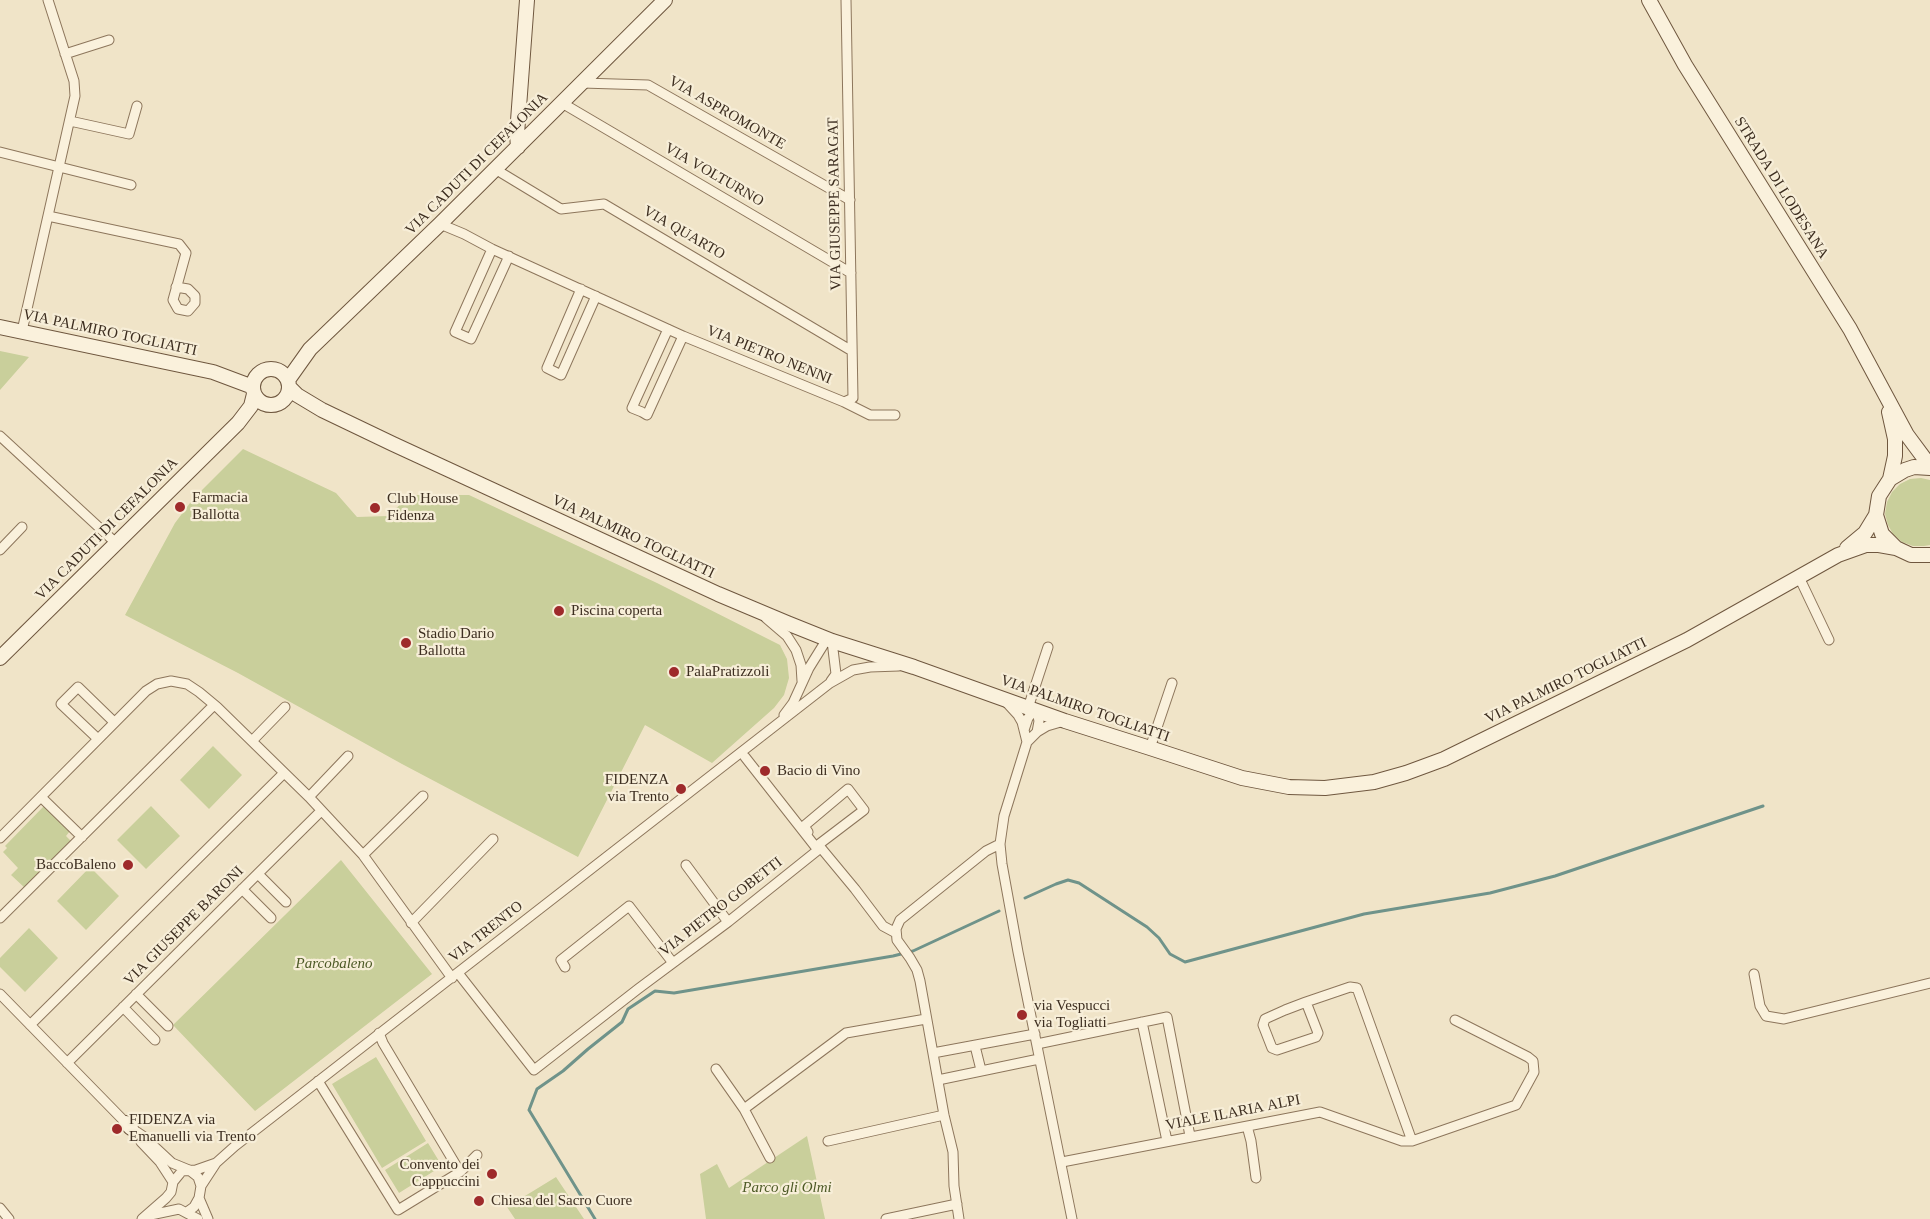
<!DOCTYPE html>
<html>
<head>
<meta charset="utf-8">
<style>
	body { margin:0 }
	canvas { display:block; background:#f0e4c8 }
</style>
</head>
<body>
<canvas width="1930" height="1219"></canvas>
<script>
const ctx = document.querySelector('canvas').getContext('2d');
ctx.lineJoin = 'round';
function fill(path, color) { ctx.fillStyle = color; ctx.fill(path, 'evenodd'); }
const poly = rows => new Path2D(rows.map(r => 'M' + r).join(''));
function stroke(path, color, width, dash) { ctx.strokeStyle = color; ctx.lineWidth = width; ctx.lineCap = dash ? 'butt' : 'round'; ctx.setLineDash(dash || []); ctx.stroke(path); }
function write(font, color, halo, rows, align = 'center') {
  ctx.font = font + ' "Times New Roman",serif'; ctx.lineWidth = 4.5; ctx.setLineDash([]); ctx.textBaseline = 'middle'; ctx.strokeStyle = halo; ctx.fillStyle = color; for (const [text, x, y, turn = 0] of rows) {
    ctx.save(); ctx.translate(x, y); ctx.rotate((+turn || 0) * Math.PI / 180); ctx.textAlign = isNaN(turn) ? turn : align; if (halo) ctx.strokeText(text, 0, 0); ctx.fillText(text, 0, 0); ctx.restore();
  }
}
fill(poly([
	[0,351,29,357,0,390],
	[243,449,336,493,357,517,388,516,410,495,469,495,657,583,780,645,787,659,789,678,784,695,774,708,712,763,645,725,578,857,402,764,238,673,125,615,175,523,193,499],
	[1921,478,1930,480,1930,545,1924,546,1913,546,1902,542,1893,534,1888,525,1885,514,1887,502,1892,492,1900,484,1910,479],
	[213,746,242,775,209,809,180,780],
	[44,806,70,831,66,836,71,841,25,888,11,875,18,868,3,852,7,848,5,846],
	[151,806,180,836,146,869,117,840],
	[341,860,432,974,255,1111,173,1025],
	[90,867,119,896,86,930,57,901],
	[29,928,58,958,25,992,0,967,0,958],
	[376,1057,426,1141,382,1168,332,1084],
	[807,1136,825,1219,706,1219,700,1174,717,1164,729,1188],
	[428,1143,442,1166,399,1193,385,1170],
	[556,1177,584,1219,515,1219,507,1207]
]), '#c9cf9b');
stroke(poly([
	[1025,898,1056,884,1068,880,1079,883,1147,927,1159,938,1170,954,1185,962,1364,914,1490,893,1555,876,1763,806],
	[595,1219,529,1110,537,1089,563,1071,588,1049,622,1022,628,1009,655,991,674,993,893,956,913,951,999,911]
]), '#6f938a', 3);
const street = poly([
	[65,54,109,40],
	[582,83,648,85,850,200],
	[562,103,851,273],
	[70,121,129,134,137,106],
	[0,152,131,185],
	[495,169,561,209,604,204,852,351],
	[48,216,179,244,186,253,173,300,178,309,188,311,195,303,195,296,188,289,176,287],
	[440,224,464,234,492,249,683,336,844,402,870,415,895,415],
	[492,249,455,332,471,339,509,256],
	[581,289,547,368,561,375,596,296],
	[668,329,632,408,642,412,647,415,683,336],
	[22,331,75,96,74,81,48,0],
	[844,402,853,398,846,0],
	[0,436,117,544],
	[0,550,22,527],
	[1799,577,1829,640],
	[766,618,787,636,796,650,801,665,802,681],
	[831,681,836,674,832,641],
	[1007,703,1018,715,1022,722,1027,742],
	[1028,708,1048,647],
	[784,715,793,703,809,668,827,639],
	[1064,721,1047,726,1037,732,1027,742,1004,816,1000,844,1002,864,1018,952,1072,1219],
	[1024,730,1028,718,1032,713,1037,711,1039,721,1037,732],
	[98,739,61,704,78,687,114,722],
	[252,741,285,707],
	[1150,748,1172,683],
	[745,757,818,850,821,848,855,889,883,926,896,933],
	[41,797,82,837],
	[309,797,348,756],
	[808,832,804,826,848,789,864,810,818,845],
	[0,838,146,691,157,684,171,681,187,684,199,692,217,707,309,797,363,855,452,978],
	[363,855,423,796],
	[686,865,728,922],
	[258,874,286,902],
	[242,889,271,918],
	[0,918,214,705],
	[411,923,493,839],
	[565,967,561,960,629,906,673,963],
	[458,973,534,1070,638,989,728,922,818,850],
	[1754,974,1760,1006,1766,1016,1784,1019,1930,983],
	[0,994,126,1123],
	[136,994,168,1026],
	[1306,1002,1318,1033,1316,1037,1277,1050,1272,1048,1263,1025,1265,1019,1285,1010,1306,1002,1350,987,1357,988,1412,1141],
	[123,1007,155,1040],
	[1142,1022,1167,1141],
	[30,1025,284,773],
	[1037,1044,1167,1017,1190,1136],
	[975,1046,981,1070],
	[933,1053,1035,1034],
	[67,1063,321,811],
	[716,1069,744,1109,770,1158],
	[938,1080,1039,1059],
	[318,1081,398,1210,460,1172,383,1043,379,1033],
	[744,1109,846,1033,926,1019],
	[1247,1126,1251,1141,1256,1178],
	[131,1128,143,1136,172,1163,189,1170,198,1177,201,1186,199,1198,194,1207,187,1212],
	[828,1141,944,1115],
	[141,1142,160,1162,173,1182],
	[1062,1162,1320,1112,1402,1141,1412,1141,1516,1105,1534,1072,1533,1061,1528,1057,1455,1020],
	[460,1172,477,1155],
	[201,1186,216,1163,235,1146,830,683,853,670,870,667,899,666],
	[199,1198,208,1219],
	[0,1208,9,1219],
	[151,1215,179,1209,198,1219],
	[142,1219,166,1198,171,1192,173,1182,182,1171,196,1170,216,1163],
	[886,1219,957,1204],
	[959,1219,954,1186,953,1152,944,1115,920,981,917,970,910,958,897,940,896,929,900,920,986,851,1000,844]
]);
const secondary = poly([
	[1649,0,1685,65,1850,329,1907,435,1930,466],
	[518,147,517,134,527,0],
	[0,327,213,372,253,387],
	'253 387a18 18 0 1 1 36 0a18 18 0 1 1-36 0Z',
	[288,380,310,349,440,224,665,0],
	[290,388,297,395,322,410,393,444,718,594,787,623,832,641,914,667,1065,721,1150,748,1242,778,1289,787,1325,788,1374,782,1406,773,1444,759,1687,640,1838,555,1866,545,1879,545,1896,548],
	[1889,412,1895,439,1895,456,1890,479],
	[1930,468,1914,467,1905,470,1890,479,1879,496,1876,515,1882,534,1896,548,1911,555,1930,555],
	[1847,548,1865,533,1876,515],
	[0,658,238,423,251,406,254,394],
	[126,1123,131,1128]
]);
stroke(street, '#8d765c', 11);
stroke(secondary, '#6f573f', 16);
stroke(street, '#faf1dc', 9);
stroke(secondary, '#faf1dc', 14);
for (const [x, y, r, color] of [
	[180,507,6,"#9e2a2b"],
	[375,508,6,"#9e2a2b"],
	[559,611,6,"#9e2a2b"],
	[406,643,6,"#9e2a2b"],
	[674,672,6,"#9e2a2b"],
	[765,771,6,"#9e2a2b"],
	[681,789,6,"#9e2a2b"],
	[128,865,6,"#9e2a2b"],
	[1022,1015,6,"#9e2a2b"],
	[117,1129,6,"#9e2a2b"],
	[492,1174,6,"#9e2a2b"],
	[479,1201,6,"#9e2a2b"]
]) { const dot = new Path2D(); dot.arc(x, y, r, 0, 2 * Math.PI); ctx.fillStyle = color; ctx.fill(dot); stroke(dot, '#f7eed8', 2); }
write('15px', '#3d2e20', '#f7eed8', [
	["VIA ASPROMONTE",727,113,30],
	["VIA CADUTI DI CEFALONIA",477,164,-45],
	["VIA VOLTURNO",714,175,30],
	["STRADA DI LODESANA",1781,188,58],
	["VIA GIUSEPPE SARAGAT",835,204,-91],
	["VIA QUARTO",684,233,30],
	["VIA PALMIRO TOGLIATTI",110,333,12],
	["VIA PIETRO NENNI",769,355,22],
	["VIA CADUTI DI CEFALONIA",107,529,-45],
	["VIA PALMIRO TOGLIATTI",633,537,25],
	["VIA PALMIRO TOGLIATTI",1566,681,-26],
	["VIA PALMIRO TOGLIATTI",1085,709,19],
	["VIA PIETRO GOBETTI",721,907,-38],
	["VIA GIUSEPPE BARONI",184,926,-45],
	["VIA TRENTO",486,932,-38],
	["VIALE ILARIA ALPI",1233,1113,-11]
]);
write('15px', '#3d2e20', '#f7eed8', [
	["Farmacia",192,498],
	["Ballotta",192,515],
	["Club House",387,499],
	["Fidenza",387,516],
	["Piscina coperta",571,611],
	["Stadio Dario",418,634],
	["Ballotta",418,651],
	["PalaPratizzoli",686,672],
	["Bacio di Vino",777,771],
	["FIDENZA",669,780,"right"],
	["via Trento",669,797,"right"],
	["BaccoBaleno",116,865,"right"],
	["via Vespucci",1034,1006],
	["via Togliatti",1034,1023],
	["FIDENZA via",129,1120],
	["Emanuelli via Trento",129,1137],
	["Convento dei",480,1165,"right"],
	["Cappuccini",480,1182,"right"],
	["Chiesa del Sacro Cuore",491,1201]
], 'left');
write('italic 15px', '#4d5a26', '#f7eed8', [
	["Parcobaleno",334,964],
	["Parco gli Olmi",787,1188]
]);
</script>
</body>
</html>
